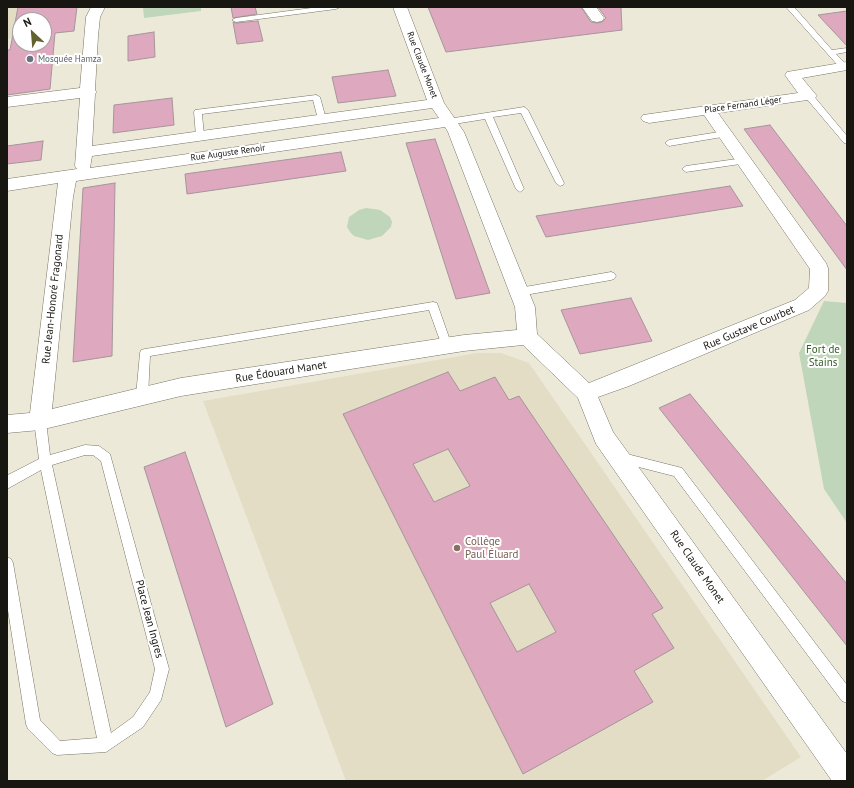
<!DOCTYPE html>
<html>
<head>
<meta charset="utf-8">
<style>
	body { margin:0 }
	#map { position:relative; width:854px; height:788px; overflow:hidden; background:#ede9d9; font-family:"PT Sans",sans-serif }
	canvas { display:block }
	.frame { position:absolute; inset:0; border:8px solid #181611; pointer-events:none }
	.north { position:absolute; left:12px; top:12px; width:40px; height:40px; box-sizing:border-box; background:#fff; border:1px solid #a3a2a0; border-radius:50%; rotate:334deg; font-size:11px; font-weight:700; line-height:16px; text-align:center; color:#181611 }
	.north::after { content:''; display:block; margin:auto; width:14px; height:18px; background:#63622f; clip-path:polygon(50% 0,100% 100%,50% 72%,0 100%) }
</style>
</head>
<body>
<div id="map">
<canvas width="854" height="788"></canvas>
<div class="frame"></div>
<div class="north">N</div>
</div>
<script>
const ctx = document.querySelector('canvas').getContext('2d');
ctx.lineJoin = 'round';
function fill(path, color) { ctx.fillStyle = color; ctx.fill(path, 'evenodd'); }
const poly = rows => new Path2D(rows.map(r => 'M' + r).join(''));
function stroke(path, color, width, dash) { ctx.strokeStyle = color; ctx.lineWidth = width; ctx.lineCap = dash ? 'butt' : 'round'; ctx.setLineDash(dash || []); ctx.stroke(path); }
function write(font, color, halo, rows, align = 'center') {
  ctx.font = font + ' "PT Sans",sans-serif'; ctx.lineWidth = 4; ctx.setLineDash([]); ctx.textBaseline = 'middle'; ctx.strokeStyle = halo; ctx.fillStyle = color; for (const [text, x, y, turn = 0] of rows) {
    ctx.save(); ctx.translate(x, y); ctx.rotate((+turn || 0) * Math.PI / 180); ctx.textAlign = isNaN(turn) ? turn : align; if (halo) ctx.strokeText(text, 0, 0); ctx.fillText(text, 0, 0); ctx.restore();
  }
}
fill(poly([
	[7,7,77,7,74,31,44,35,44,20,20,20,20,37,7,39],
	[477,353,501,353,529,363,801,757,762,781,346,781,203,401]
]), '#e3ddc6');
fill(poly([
	[143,7,201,7,201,11,144,18],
	[366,208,380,210,390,217,392,222,391,227,382,236,368,240,354,236,350,232,347,227,349,217,359,210],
	[824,301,847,303,847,523,824,489,799,353]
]), '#c0d6ba');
const building = poly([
	[18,7,77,7,74,31,55,33,50,89,7,95,7,50,10,50,18,7],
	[20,20,44,20,44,44,20,44,20,20],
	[231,7,255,7,257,14,233,18,231,7],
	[428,7,581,7,591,22,597,23,602,22,606,18,598,7,621,7,622,30,446,52,428,7],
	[847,11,847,46,818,15,847,11],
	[258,21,263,41,237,44,233,22,236,23,258,21],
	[154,32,155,57,128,61,128,36,154,32],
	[388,70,396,96,338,103,332,77,388,70],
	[172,98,174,125,113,133,114,105,172,98],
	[770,125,847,226,847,270,744,129,770,125],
	[435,139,490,293,456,299,406,143,435,139],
	[43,141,41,160,7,164,7,146,43,141],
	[341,152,346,171,187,194,185,174,341,152],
	[115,183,112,356,73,362,83,188,115,183],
	[730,186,743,206,546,237,536,216,730,186],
	[631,298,652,341,580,354,561,310,631,298],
	[448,372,460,391,495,377,509,400,519,396,663,608,652,614,674,648,634,671,653,702,523,774,343,414,448,372],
	[448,449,470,486,434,502,413,464,448,449],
	[529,584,556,632,517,652,490,603,529,584],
	[690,394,847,584,847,646,659,408,690,394],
	[185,452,273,704,226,727,144,467,185,452]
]);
fill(building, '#dea8be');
stroke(building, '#a5959b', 1);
const lane = poly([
	[319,7,340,7,336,9,236,22,232,20,236,18,319,7],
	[786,7,794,7,832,50,847,48,847,52,836,54,847,65,847,69,841,69,786,7],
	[806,94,812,94,847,136,847,144,844,143,806,98,806,94],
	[316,95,320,97,326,119,325,121,322,122,318,119,313,100,202,114,204,136,200,139,196,136,194,112,195,110,316,95],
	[524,107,528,110,564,183,563,185,560,186,556,183,521,113,493,117,524,189,520,192,516,189,485,119,448,125,444,122,448,119,524,107],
	[725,131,729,134,728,136,669,146,665,143,669,140,725,131],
	[744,158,748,161,747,163,686,172,682,169,686,166,744,158],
	[611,272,614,273,616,276,614,279,611,280,519,296,515,295,514,292,515,289,519,288,611,272],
	[433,302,437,303,438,306,452,346,451,349,447,350,443,349,429,310,150,356,148,396,146,399,142,401,138,399,136,396,140,353,141,350,145,349,433,302],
	[40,416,44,418,46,421,50,455,85,445,99,446,110,454,169,669,161,700,143,727,106,752,57,755,52,753,28,729,26,724,7,604,7,557,11,559,13,563,40,720,60,741,97,738,41,470,7,489,8,475,39,459,34,421,36,418,40,416],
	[85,455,93,455,101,461,155,669,150,692,133,717,111,733,52,465,85,455],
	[619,452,682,468,847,685,847,703,842,701,674,476,615,461,613,457,615,453,619,452]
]);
const street = poly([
	[91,7,105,7,100,17,98,36,95,90,97,92,95,94,92,146,427,100,393,7,407,7,444,103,464,132,535,307,537,334,589,383,795,300,809,288,810,269,704,115,649,123,643,121,641,118,643,115,798,93,785,75,787,72,847,62,847,70,802,78,817,96,814,99,718,113,826,263,828,268,828,291,825,296,809,310,629,386,598,397,613,432,847,754,847,781,832,781,596,444,578,398,523,345,464,351,181,396,40,430,7,433,7,415,30,413,58,183,7,191,7,179,77,169,75,166,80,98,7,107,7,97,80,88,86,17,91,7],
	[432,108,439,118,90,168,92,156,432,108],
	[445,127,448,132,515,307,517,330,464,335,181,378,52,409,73,197,76,181,445,127],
	[582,7,596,7,604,18,602,21,597,22,592,21,582,7]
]);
stroke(lane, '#777465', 1);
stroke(street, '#777465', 1);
fill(lane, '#fff');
fill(street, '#fff');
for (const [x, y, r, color] of [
	[30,59,4,"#6b7280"],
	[457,548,4,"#8d6e63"]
]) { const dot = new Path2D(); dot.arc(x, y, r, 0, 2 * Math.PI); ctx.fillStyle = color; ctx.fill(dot); stroke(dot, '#fff', 1.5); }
write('9px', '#5b616d', '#fff', [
	["Mosquée Hamza",38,59]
], 'left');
write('9px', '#181611', '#fff', [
	["Rue Claude Monet",422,65,69],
	["Place Fernand Léger",743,105,-8],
	["Rue Auguste Renoir",228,153,-8]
]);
write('11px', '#181611', '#fff', [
	["Rue Jean-Honoré Fragonard",53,299,-84],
	["Rue Gustave Courbet",749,328,-23],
	["Rue Édouard Manet",281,372,-9],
	["Rue Claude Monet",697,567,55],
	["Place Jean Ingres",149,619,75]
]);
write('11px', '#356128', '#fff', [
	["Fort de",823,350],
	["Stains",823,363]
]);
write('11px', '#785e54', '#fff', [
	["Collège",465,542],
	["Paul Éluard",465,555]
], 'left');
</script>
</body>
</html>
